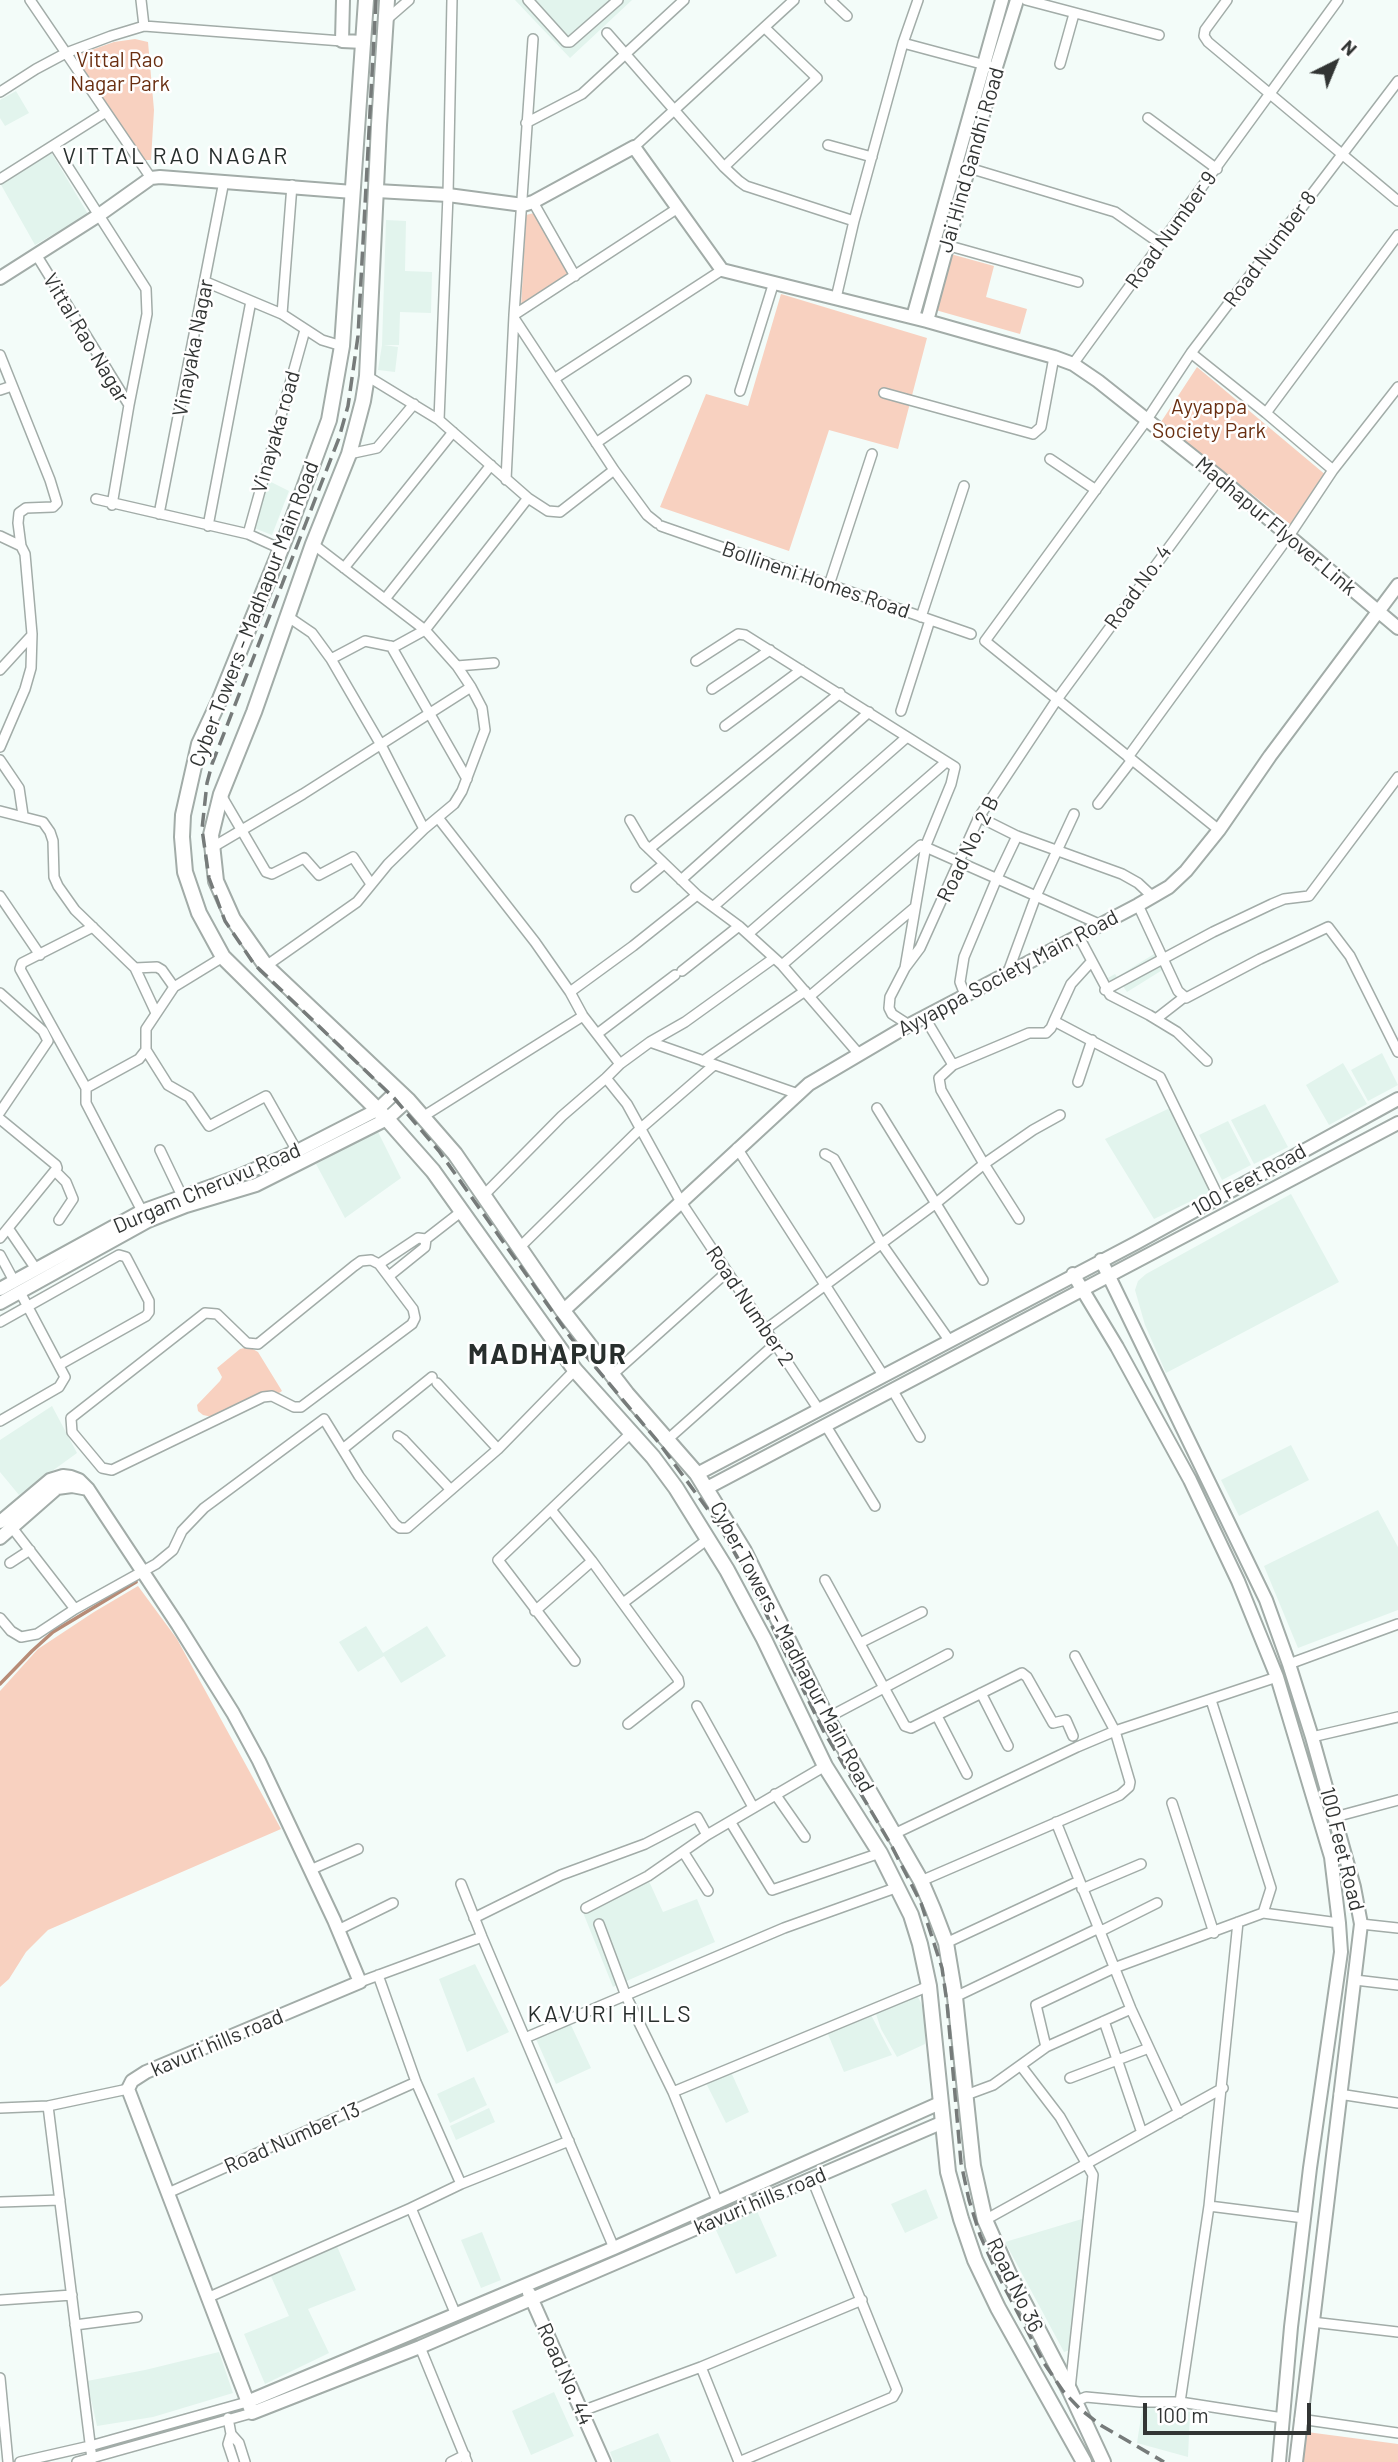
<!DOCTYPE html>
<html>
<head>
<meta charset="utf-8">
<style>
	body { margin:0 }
	#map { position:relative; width:1398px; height:2462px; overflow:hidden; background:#f3fcf9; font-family:Barlow,sans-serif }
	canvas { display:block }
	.north { position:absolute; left:1300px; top:28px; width:70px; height:70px; -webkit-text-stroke:5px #fff; paint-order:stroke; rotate:43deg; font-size:19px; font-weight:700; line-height:28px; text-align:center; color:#323534 }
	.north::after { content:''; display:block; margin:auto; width:24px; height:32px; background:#323534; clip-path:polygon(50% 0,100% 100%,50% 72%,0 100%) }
	.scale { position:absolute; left:1143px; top:2403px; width:168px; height:32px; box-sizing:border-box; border:4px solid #323534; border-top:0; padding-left:9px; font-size:21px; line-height:24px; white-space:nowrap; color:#323534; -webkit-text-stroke:5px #fff; paint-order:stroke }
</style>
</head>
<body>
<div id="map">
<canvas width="1398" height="2462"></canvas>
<div class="north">N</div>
<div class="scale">100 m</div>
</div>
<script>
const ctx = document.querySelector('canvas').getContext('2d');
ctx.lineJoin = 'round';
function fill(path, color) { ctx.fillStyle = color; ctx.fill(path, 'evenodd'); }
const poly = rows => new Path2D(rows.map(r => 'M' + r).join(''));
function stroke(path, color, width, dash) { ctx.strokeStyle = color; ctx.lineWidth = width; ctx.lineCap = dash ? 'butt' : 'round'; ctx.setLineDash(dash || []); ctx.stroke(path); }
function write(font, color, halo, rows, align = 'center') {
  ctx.font = font + ' Barlow,sans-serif'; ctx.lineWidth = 5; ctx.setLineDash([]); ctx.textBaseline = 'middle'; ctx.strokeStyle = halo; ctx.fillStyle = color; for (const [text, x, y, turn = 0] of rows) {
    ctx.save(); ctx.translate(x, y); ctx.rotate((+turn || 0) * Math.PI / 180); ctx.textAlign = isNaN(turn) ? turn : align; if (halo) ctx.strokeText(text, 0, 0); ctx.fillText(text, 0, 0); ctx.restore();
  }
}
fill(poly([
	[515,0,632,0,570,58],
	[16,91,29,113,5,126,0,118,0,100],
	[51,152,88,214,35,245,0,183],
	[386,220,406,221,405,271,432,272,431,313,400,312,399,345,384,345,398,347,395,372,378,370,382,345],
	[267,480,289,491,272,535,254,528],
	[1154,954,1164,969,1127,992,1123,986,1116,990,1108,978,1115,974,1117,977],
	[1382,1053,1398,1085,1368,1101,1351,1070],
	[1343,1063,1367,1104,1329,1125,1306,1085],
	[1265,1104,1288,1147,1254,1164,1231,1120],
	[1172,1107,1212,1191,1154,1219,1105,1139],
	[1228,1121,1251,1165,1222,1180,1199,1135],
	[377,1130,401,1178,345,1218,316,1164],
	[1291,1194,1339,1282,1166,1373,1145,1325,1135,1290,1138,1281,1146,1274],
	[52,1406,77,1453,19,1495,0,1472,0,1440],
	[1291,1445,1309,1480,1239,1516,1221,1480],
	[1378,1510,1398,1547,1398,1610,1298,1648,1264,1566],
	[366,1626,383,1653,427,1626,446,1656,401,1683,384,1656,358,1672,339,1642],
	[648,1879,663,1912,697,1899,715,1942,613,1987,582,1910],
	[475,1964,509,2032,467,2052,439,1979],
	[916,1993,925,2011,925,2044,897,2057,881,2029,875,2011],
	[870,2013,892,2055,844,2072,827,2032],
	[570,2023,591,2068,556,2084,536,2039],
	[731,2072,749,2112,726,2123,706,2083],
	[474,2077,487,2105,450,2123,437,2094],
	[489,2108,495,2122,456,2140,450,2126],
	[926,2189,938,2218,905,2233,891,2204],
	[757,2211,777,2256,736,2274,715,2228],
	[1082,2219,1070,2350,1064,2352,1005,2242],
	[482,2232,501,2280,481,2288,461,2240],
	[336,2244,356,2290,308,2309,329,2353,265,2384,244,2334,289,2316,270,2274],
	[219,2352,233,2393,153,2417,97,2426,87,2381,145,2370],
	[554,2392,574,2436,531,2455,512,2411],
	[1143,2404,1190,2412,1188,2457,1137,2443],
	[658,2433,671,2462,614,2462,610,2452]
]), '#e2f4ed');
fill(poly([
	[135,39,148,42,154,110,151,160,143,160,80,65,77,55,114,42],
	[534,213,568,274,521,307,526,215],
	[947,253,994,266,986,297,1027,309,1020,334,932,309],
	[781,294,927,338,898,449,829,430,789,551,660,507,706,394,748,406],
	[1197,367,1327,476,1291,525,1161,422],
	[249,1347,258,1352,282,1391,279,1393,264,1391,212,1417,203,1415,198,1411,197,1405,220,1381,222,1377,217,1368,240,1349],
	[138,1586,177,1639,281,1829,48,1930,26,1952,9,1979,0,1987,0,1691,38,1649,94,1612],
	[1307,2432,1398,2444,1398,2462,1303,2462]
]), '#f8d1c0');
stroke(poly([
	[0,1684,32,1651,53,1632,136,1582]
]), '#b78b76', 3.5);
const street = poly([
	[30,0,151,178],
	[141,0,144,26],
	[528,0,566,42,570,42,618,0],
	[830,0,847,16],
	[1026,0,1159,35],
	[1227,0,1205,30,1204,36,1208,42,1398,201],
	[386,20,409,0],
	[607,33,724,167,739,181,746,186,854,221],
	[903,43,989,66],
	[1060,64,1074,14],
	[0,92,36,69,66,53,111,36,144,26,342,41],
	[1148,118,1217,169],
	[526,123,582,94,684,0],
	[54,145,146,289,147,314,129,405],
	[828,145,872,157],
	[634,147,794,0],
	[724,167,817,78,765,28],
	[969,168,1115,212,1161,244],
	[0,179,106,112],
	[533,202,575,276],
	[946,245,1078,282],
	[37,256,129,405,112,505],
	[206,282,251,301],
	[836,298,854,221,903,43,918,0],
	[282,314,292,185],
	[514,315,678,208],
	[514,318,614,470,647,515,657,523],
	[1191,353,1266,413],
	[0,355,50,480,57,503,53,507,26,508,19,513,18,523,21,546],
	[1073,364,1338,0],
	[367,376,439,420,528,498,548,511,560,512,614,470],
	[554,379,722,270],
	[0,390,12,386],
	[740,391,774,282],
	[884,393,1033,434,1041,427,1054,357],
	[439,420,448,195,452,0],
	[596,443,686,381],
	[349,454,377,448,414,404],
	[1050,459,1096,490],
	[1333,470,1266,413,1398,235],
	[506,480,514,315,533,39],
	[96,499,248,534,281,549],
	[159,514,224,181],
	[208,526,251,301,282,314,322,340,342,346],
	[661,526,971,634],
	[248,534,305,330],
	[0,536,21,546,25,554,32,634,31,668,25,689,0,747],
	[344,568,453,432],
	[829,585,872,454],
	[385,599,491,465],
	[287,616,312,633,331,659,381,745,424,829],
	[921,617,964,486],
	[391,646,467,779],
	[331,659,365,641,394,647,425,630,528,498],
	[696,661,738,634,745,635,955,767,951,784,926,845,905,968,890,997,889,1008,892,1014,909,1025],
	[457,666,494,663],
	[0,670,32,635],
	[712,689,770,650],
	[901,711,930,620],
	[725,726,801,670],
	[1128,757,1289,536,1333,470,1398,387],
	[0,760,19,788,23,815],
	[221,795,266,872,272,874,304,858,319,875,353,857,371,884],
	[1098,804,1132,760],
	[0,811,43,822,50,832,53,841,54,877,58,886,75,910,135,968,157,967,162,970,174,987],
	[979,817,1017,836,1122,874,1138,883,1153,897],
	[439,819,535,942,570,992,583,1016,620,1064],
	[630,820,644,844,697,895,739,926,782,965,858,1053],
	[1219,830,985,641,1146,421,1191,353,1398,81],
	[213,847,303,794,471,687],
	[649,849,840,693],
	[681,880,869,712],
	[636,887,664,864],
	[0,896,40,955],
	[1138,905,1178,991,1186,998,1260,959,1328,927,1350,956,1398,1052],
	[714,906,907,737],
	[93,927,22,963,20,969,86,1088,86,1103,142,1211],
	[748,934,946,762],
	[1078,935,1110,995,1149,1015,1177,1032,1207,1061],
	[782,965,921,845,1099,924],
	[266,966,357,902,388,864,424,829,454,804,462,791,485,730,482,708,471,687,457,666,425,630,313,544],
	[135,968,156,1013],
	[905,968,920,948,979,817,1058,698,1220,478],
	[682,971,739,926],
	[1008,972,1036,896,1074,814],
	[1105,990,1213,932,1272,904,1284,899,1309,896,1398,777],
	[570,992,633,946,697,895],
	[0,993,43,1031,48,1041,0,1112],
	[965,995,960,982,964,957,997,878,1017,836],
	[810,996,914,908],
	[925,1018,953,1065],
	[1156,1019,1183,998],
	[1054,1021,1071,984,1091,962],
	[597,1034,675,975],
	[650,1042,798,1094],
	[146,1050,168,1085,189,1097,209,1126,266,1096,297,1151],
	[703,1061,805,991],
	[606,1078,627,1104,681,1202,819,1410],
	[1078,1082,1092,1040],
	[86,1088,139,1059,146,1050,146,1029,174,987,223,957],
	[877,1108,983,1280],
	[424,1116,583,1016],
	[0,1119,56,1165,57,1168,0,1238],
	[737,1148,883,1375],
	[160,1150,182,1196],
	[825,1154,834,1159,881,1243,949,1340],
	[55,1171,66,1182,73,1199,59,1220],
	[485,1194,562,1116,606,1078,620,1064,650,1042,685,1022,774,958],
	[1019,1219,984,1164,941,1090,939,1078,953,1065,1029,1033,1046,1033,1051,1028,1054,1021,1160,1077,1219,1198],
	[8,1228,36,1269],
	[520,1247,640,1129,714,1065],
	[0,1255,14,1281],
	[371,1260,379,1264,413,1309,415,1318,412,1324,301,1407,294,1407,272,1396,263,1397,112,1470,102,1468,72,1432,71,1418,205,1313,217,1314,247,1343,258,1344,354,1266,361,1261,371,1260],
	[379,1264,418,1238,426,1239],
	[389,1276,425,1247,426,1239,462,1211],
	[0,1322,119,1255,126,1257,149,1301,149,1312,146,1316,59,1365],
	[766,1329,935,1204,984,1164,1033,1130,1060,1115],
	[612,1375,727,1272],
	[437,1383,498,1449],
	[893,1391,920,1437],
	[0,1421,59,1387,65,1377,20,1292],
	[826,1426,875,1506],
	[398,1436,404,1440,451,1490],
	[667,1440,775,1344],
	[344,1448,432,1377],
	[552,1511,592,1561,678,1679,679,1684,628,1724],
	[10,1525,75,1609],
	[10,1563,30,1550],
	[825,1580,905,1726,911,1728,1022,1673,1027,1677,1053,1723,1066,1720,1073,1736],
	[623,1603,708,1539],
	[535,1611,592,1561],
	[0,1618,11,1631,21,1637,37,1634,75,1609,156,1564,173,1550,182,1531,204,1508,324,1419,359,1476,395,1524,400,1528,407,1528,498,1449,575,1370],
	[860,1643,922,1612],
	[575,1661,498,1560,631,1433],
	[1289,1664,1398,1624],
	[981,1693,1008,1746],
	[1211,1700,1271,1888,1263,1913],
	[697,1706,753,1807],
	[937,1716,967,1774],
	[827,1718,948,1654],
	[1312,1737,1398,1717],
	[775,1794,805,1837],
	[1172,1803,1214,1933],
	[1335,1817,1398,1800],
	[1056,1822,1131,2009,1179,2113],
	[731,1823,772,1890,880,1853],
	[894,1834,1077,1747,1115,1731,1277,1677],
	[684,1853,708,1891],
	[310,1870,358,1849],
	[921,1881,1120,1795,1129,1787,1130,1782,1115,1731,1075,1656],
	[461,1884,482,1937,614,2248],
	[1082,1889,1141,1864],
	[586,1908,648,1876,707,1835,825,1766],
	[474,1918,561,1875,645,1844,697,1817,707,1835],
	[599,1924,626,1996,673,2092,718,2203],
	[1361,1924,1398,1928],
	[338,1930,393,1903],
	[1101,1931,1157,1903],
	[946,1943,1079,1881],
	[378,1975,416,2082,461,2184,411,2208,456,2315],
	[1355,1980,1398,1985],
	[360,1982,482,1937],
	[955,1997,1099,1928],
	[1104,2021,1142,2133],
	[525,2038,784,1928,898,1887],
	[1046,2047,1036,2005,1114,1968,1263,1913,1339,1923],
	[1021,2066,1060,2117,1093,2175,1070,2389],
	[1070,2078,1149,2048],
	[673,2092,929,1986],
	[1339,2094,1398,2103],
	[966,2095,993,2085,1046,2047,1131,2009],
	[48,2106,92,2459],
	[0,2108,48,2106,128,2089],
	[461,2184,569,2141],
	[168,2193,416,2082],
	[0,2202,60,2200],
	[1209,2206,1304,2218],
	[985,2220,1223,2088],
	[207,2298,411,2208],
	[0,2300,72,2295],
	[1312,2322,1398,2332],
	[75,2325,137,2317],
	[420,2347,467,2462],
	[701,2367,739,2462],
	[0,2378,8,2462],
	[1074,2402,1086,2397,1140,2402,1180,2402,1283,2418],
	[1180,2402,1209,2206,1238,1922],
	[582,2411,701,2367,862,2300],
	[228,2418,231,2434,228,2444,234,2462],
	[1300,2419,1398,2433],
	[231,2434,239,2443,245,2462],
	[20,2462,90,2446,247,2402],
	[77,2462,252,2413],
	[451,2462,465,2455],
	[739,2462,893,2397,897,2390,812,2179]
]);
const secondary = poly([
	[343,0,342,41,364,42],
	[377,191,448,195,523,205,533,202,634,147,722,270,927,321,1054,357,1073,364,1098,381,1220,478,1398,628],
	[0,278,99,215,151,178,160,177,353,192],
	[913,317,1002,0],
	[927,321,996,67,1017,0],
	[1101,1260,1266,1600,1289,1664,1312,1737,1354,1887,1361,1924,1296,2462],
	[1073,1274,1117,1347,1190,1480,1238,1581,1277,1677,1331,1857,1339,1923,1341,1952,1310,2168,1291,2327,1279,2462],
	[0,1289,142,1211,234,1178,297,1151,377,1110,398,1090],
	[0,1303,148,1221,186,1206,256,1185,387,1119,408,1100],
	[563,1311,809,1084,909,1025,1138,905,1169,887,1186,871,1219,830,1270,756,1398,585],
	[697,1474,1136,1243,1398,1099],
	[705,1489,1398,1123],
	[0,1522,50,1480,63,1476,71,1477,79,1480,88,1489,178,1625,233,1713,259,1761,334,1920,360,1982,146,2072,132,2081,128,2089,252,2413,420,2347,941,2123],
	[0,1538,57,1488,72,1486,88,1489],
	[529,2293,604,2462],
	[247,2402,614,2248,940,2103]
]);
const primary = poly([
	[366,0,342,346,329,420,287,534,220,699,199,744,183,815,182,837,185,872,199,913,223,957,387,1119,433,1171,575,1370,653,1457,676,1488,727,1570,764,1639,825,1766,880,1853,911,1915,920,1944,929,1986,948,2172,961,2219,975,2260,998,2308,1084,2462],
	[387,0,379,125,367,376,363,401,349,454,313,544,254,712,221,794,211,835,216,881,233,919,266,966,408,1100,455,1154,563,1311,627,1394,697,1474,744,1551,827,1718,921,1881,933,1909,946,1943,955,1997,973,2166,985,2220,1009,2274,1070,2391,1103,2462]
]);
stroke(street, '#a2aca8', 12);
stroke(secondary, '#a2aca8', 16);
stroke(primary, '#a2aca8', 18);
stroke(street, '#fff', 9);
stroke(secondary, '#fff', 12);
stroke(primary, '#fff', 14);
stroke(poly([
	[376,0,358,336,348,406,339,438,212,764,207,783,202,829,209,878,225,921,254,964,394,1098,416,1124,439,1151,571,1338,659,1443,717,1522,746,1573,823,1730,890,1843,921,1903,942,1968,947,2003,961,2163,969,2200,980,2235,996,2271,1044,2363,1063,2391,1080,2409,1102,2426,1164,2462]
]), '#767b7a', 3.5, [14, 7]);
write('21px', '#692f11', '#fff', [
	["Vittal Rao",120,60],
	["Nagar Park",120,84],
	["Ayyappa",1209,407],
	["Society Park",1209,431]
]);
write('21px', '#323534', '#fff', [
	["Jai Hind Gandhi Road",971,160,-74],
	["Road Number 9",1171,230,-54],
	["Road Number 8",1270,249,-53],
	["Vittal Rao Nagar",86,338,59],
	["Vinayaka Nagar",193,348,-79],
	["Vinayaka road",276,432,-74],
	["Madhapur Flyover Link",1276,526,40],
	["Bollineni Homes Road",816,580,19],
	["Road No. 4",1138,587,-54],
	["Cyber Towers - Madhapur Main Road",254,614,-69],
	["Road No. 2 B",968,849,-64],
	["Ayyappa Society Main Road",1008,973,-28],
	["100 Feet Road",1249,1180,-29],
	["Durgam Cheruvu Road",207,1188,-23],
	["Road Number 2",750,1306,56],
	["Cyber Towers - Madhapur Main Road",792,1647,62],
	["100 Feet Road",1342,1849,76],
	["kavuri hills road",217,2043,-23],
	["Road Number 13",292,2138,-24],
	["kavuri hills road",760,2201,-23],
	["Road No 36",1015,2285,64],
	["Road No. 44",565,2374,66]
]);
ctx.letterSpacing = '2px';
write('23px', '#282f2d', '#fff', [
	["VITTAL RAO NAGAR",176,156],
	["KAVURI HILLS",610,2014]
]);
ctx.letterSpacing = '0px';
ctx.letterSpacing = '2px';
write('bold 28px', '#282f2d', '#fff', [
	["MADHAPUR",548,1355]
]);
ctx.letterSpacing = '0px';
</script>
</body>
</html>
